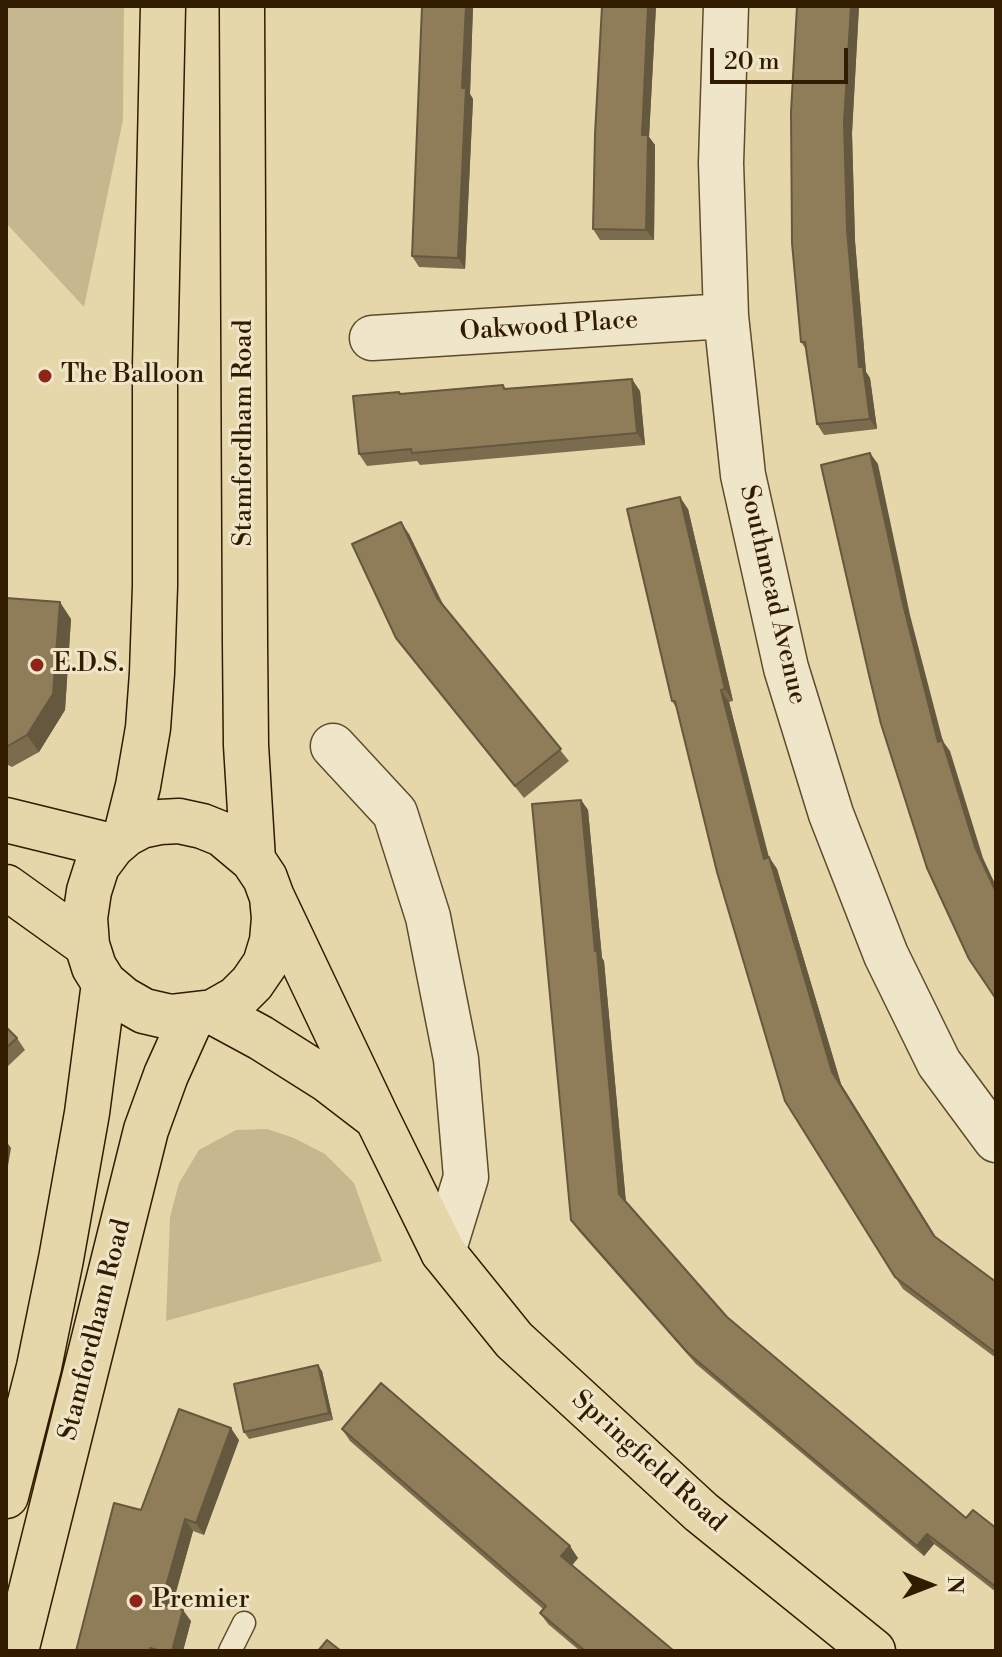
<!DOCTYPE html>
<html>
<head>
<meta charset="utf-8">
<style>
	body { margin:0 }
	#map { position:relative; width:1002px; height:1657px; overflow:hidden; background:#e6d7ab; font-family:"Libre Bodoni",serif }
	canvas { display:block }
	.frame { position:absolute; inset:0; border:8px solid #311c00; pointer-events:none }
	.north { position:absolute; left:890px; top:1545px; width:80px; height:80px; -webkit-text-stroke:6px #efe5c8; paint-order:stroke; rotate:90deg; font-size:22px; font-weight:700; line-height:32px; text-align:center; color:#311c00 }
	.north::after { content:''; display:block; margin:auto; width:28px; height:36px; background:#311c00; clip-path:polygon(50% 0,100% 100%,50% 72%,0 100%) }
	.scale { position:absolute; left:710px; top:48px; width:138px; height:36px; box-sizing:border-box; border:4px solid #311c00; border-top:0; padding-left:10px; font-size:24px; line-height:28px; white-space:nowrap; color:#311c00; -webkit-text-stroke:6px #efe5c8; paint-order:stroke }
</style>
</head>
<body>
<div id="map">
<canvas width="1002" height="1657"></canvas>
<div class="frame"></div>
<div class="north">N</div>
<div class="scale">20 m</div>
</div>
<script>
const ctx = document.querySelector('canvas').getContext('2d');
ctx.lineJoin = 'round';
function fill(path, color) { ctx.fillStyle = color; ctx.fill(path, 'evenodd'); }
const poly = rows => new Path2D(rows.map(r => 'M' + r).join(''));
function stroke(path, color, width, dash) { ctx.strokeStyle = color; ctx.lineWidth = width; ctx.lineCap = dash ? 'butt' : 'round'; ctx.setLineDash(dash || []); ctx.stroke(path); }
function write(font, color, halo, rows, align = 'center') {
  ctx.font = font + ' "Libre Bodoni",serif'; ctx.lineWidth = 6; ctx.setLineDash([]); ctx.textBaseline = 'middle'; ctx.strokeStyle = halo; ctx.fillStyle = color; for (const [text, x, y, turn = 0] of rows) {
    ctx.save(); ctx.translate(x, y); ctx.rotate((+turn || 0) * Math.PI / 180); ctx.textAlign = isNaN(turn) ? turn : align; if (halo) ctx.strokeText(text, 0, 0); ctx.fillText(text, 0, 0); ctx.restore();
  }
}
fill(poly([
	[6,6,124,6,123,120,84,307,6,223],
	[267,1129,294,1138,325,1154,354,1183,382,1261,166,1321,170,1217,179,1183,199,1150,236,1130]
]), '#c7b78e');
const service = poly([
	[230,1651,244,1623]
]);
const minor = poly([
	[726,6,721,163,726,316,743,475,786,668,831,814,886,955,939,1063,996,1140],
	[372,338,726,316],
	[333,746,395,813,428,917,456,1059,466,1177,443,1252]
]);
const primary = poly([
	[242,6,245,642,246,745,253,860],
	[6,820,112,846],
	[179,821,202,826,222,834,253,860,265,878,272,897,274,918,272,941,265,964,252,983,236,999,213,1012,170,1017,144,1011,123,999,104,983,94,967,87,945,85,918,89,891,97,866,112,846,126,834,141,826,160,822,179,821],
	[126,834,138,786,148,728,152,673,155,586,155,366,163,6],
	[6,887,87,945],
	[272,897,377,1118,443,1252,514,1340,701,1512,873,1651],
	[213,1012,261,1038,329,1081,372,1114],
	[6,1496,39,1367,61,1259,87,1113,104,983],
	[16,1651,146,1130,166,1075,193,1015]
]);
stroke(service, '#5e4b2b', 25);
stroke(minor, '#5e4b2b', 47);
stroke(primary, '#311c00', 47);
stroke(service, '#efe5c8', 22);
stroke(minor, '#efe5c8', 44);
stroke(primary, '#e6d7ab', 44);
fill(poly([
	[422,6,473,6,470,94,473,99,465,269,419,267,412,256],
	[602,6,656,6,649,137,655,145,654,240,600,240,593,229],
	[797,6,859,6,852,133,855,241,866,372,870,378,877,429,824,435,817,424,806,349,801,342],
	[503,385,506,389,640,391,645,445,420,465,417,461,367,466,359,454,399,392,401,394],
	[688,509,733,701,729,702,769,857,777,869,841,1084,936,1237,996,1282,996,1358,903,1289,895,1277,677,709,672,701],
	[409,534,444,606,569,761,524,798,396,638],
	[6,598,71,619,65,710,39,752,12,767,6,764],
	[581,800,588,810,602,958,604,961,626,1202,727,1317,966,1518,996,1528,996,1592,934,1544,924,1556,696,1364,578,1230,571,1220],
	[6,1027,17,1038,25,1050,6,1068],
	[322,1371,333,1420,249,1439,244,1432],
	[342,1429,578,1558,572,1565,674,1651,580,1651,548,1624,540,1613,543,1609,350,1441],
	[239,1440,204,1535,193,1531,172,1607,191,1621,183,1651,76,1651,141,1510]
]), '#7b6c4d');
fill(poly([
	[466,6,473,6,470,94,473,99,465,269,458,258,462,88],
	[648,6,656,6,649,137,655,145,654,240,646,230,642,135],
	[851,6,859,6,852,133,855,241,866,372,870,378,877,429,870,419,859,367,847,230,844,122],
	[632,379,640,391,645,445,637,433],
	[870,453,878,464,910,615,946,753,938,742,903,604],
	[680,497,688,509,733,701,725,689],
	[401,522,409,534,445,610,437,598],
	[60,602,71,619,65,710,39,752,27,735],
	[721,690,729,702,772,871,764,859],
	[942,740,950,751,983,858,996,886,996,892,975,847],
	[581,800,588,810,602,958,604,961,626,1204,619,1194],
	[769,857,777,869,841,1084,942,1247,832,1072],
	[6,1141,11,1148,6,1178],
	[318,1365,322,1371,333,1420,329,1413],
	[231,1428,239,1440,204,1535,196,1523],
	[185,1519,193,1531,169,1616,161,1604],
	[927,1534,934,1544,924,1556,917,1546],
	[570,1546,578,1558,570,1568,561,1556],
	[183,1610,191,1621,183,1651,172,1651]
]), '#64583e');
const building = poly([
	[422,6,466,6,462,88,466,88,458,258,412,256,422,6],
	[602,6,648,6,642,135,648,135,646,230,593,229,595,134,602,6],
	[797,6,851,6,844,122,847,230,859,367,863,367,870,419,817,424,805,342,801,342,792,243,791,112,797,6],
	[632,379,637,433,412,453,411,449,359,454,353,396,399,392,400,394,503,385,504,389,632,379],
	[870,453,903,604,938,742,942,740,975,847,996,892,996,999,969,959,927,868,881,724,869,675,821,465,870,453],
	[680,497,725,689,721,690,764,859,769,857,832,1072,934,1236,996,1282,996,1353,895,1277,785,1101,717,872,675,701,672,701,627,509,680,497],
	[401,522,437,598,561,749,515,786,396,638,352,544,401,522],
	[6,598,60,602,53,694,27,735,6,747,6,598],
	[581,800,595,951,597,951,619,1194,727,1317,966,1518,973,1510,996,1528,996,1587,927,1534,917,1546,688,1353,571,1220,532,804,581,800],
	[6,1027,17,1038,6,1048,6,1027],
	[318,1365,329,1413,244,1432,234,1384,318,1365],
	[381,1383,570,1546,561,1556,674,1651,585,1651,540,1613,546,1606,342,1429,381,1383],
	[179,1409,231,1428,196,1523,185,1519,161,1604,183,1610,172,1651,162,1651,150,1648,149,1651,76,1651,114,1503,141,1510,179,1409],
	[327,1640,341,1651,318,1651,327,1640]
]);
fill(building, '#8f7d59');
stroke(building, '#64583e', 2);
for (const [x, y, r, color] of [
	[45,376,8,"#8f2418"],
	[37,665,8,"#8f2418"],
	[136,1601,8,"#8f2418"]
]) { const dot = new Path2D(); dot.arc(x, y, r, 0, 2 * Math.PI); ctx.fillStyle = color; ctx.fill(dot); stroke(dot, '#efe5c8', 3); }
write('26px', '#311c00', '#efe5c8', [
	["Oakwood Place",549,327,-4],
	["Stamfordham Road",245,433,-90],
	["Southmead Avenue",772,595,77],
	["Stamfordham Road",96,1330,-76],
	["Springfield Road",648,1462,42]
]);
write('26px', '#311c00', '#efe5c8', [
	["The Balloon",61,376],
	["E.D.S.",53,665],
	["Premier",152,1601]
], 'left');
</script>
</body>
</html>
